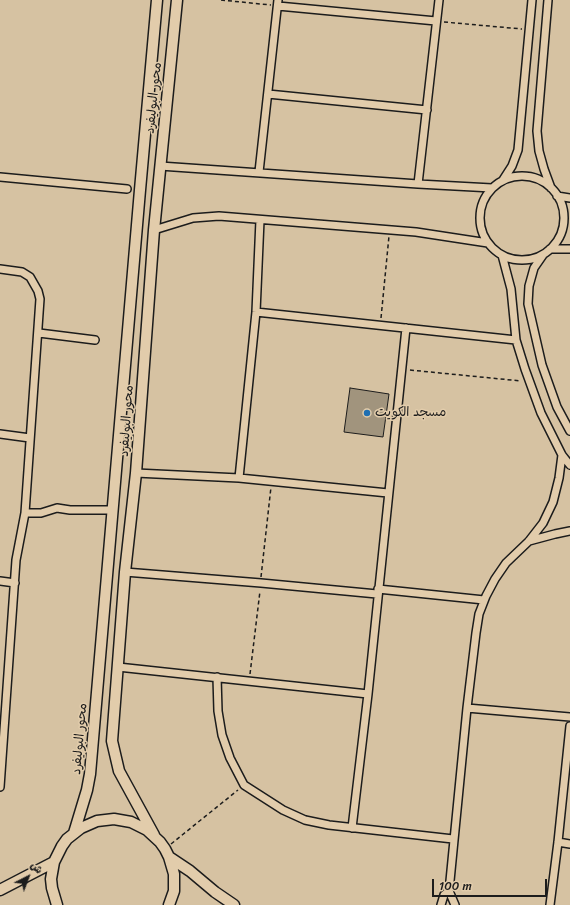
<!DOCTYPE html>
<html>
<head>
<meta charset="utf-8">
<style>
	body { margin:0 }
	#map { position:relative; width:570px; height:905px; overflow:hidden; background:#d6c2a2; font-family:Sriracha,"Playpen Sans Arabic",sans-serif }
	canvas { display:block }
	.north { position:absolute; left:8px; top:857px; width:40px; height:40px; -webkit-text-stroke:3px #e2ccab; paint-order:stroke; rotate:42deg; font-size:11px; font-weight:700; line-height:16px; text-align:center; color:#1c1c1c }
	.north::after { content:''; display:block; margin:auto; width:14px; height:18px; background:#1c1c1c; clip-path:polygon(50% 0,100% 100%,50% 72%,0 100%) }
	.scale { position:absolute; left:432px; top:879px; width:115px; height:18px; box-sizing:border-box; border:2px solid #1c1c1c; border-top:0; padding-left:5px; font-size:12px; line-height:14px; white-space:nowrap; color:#1c1c1c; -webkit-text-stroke:3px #e2ccab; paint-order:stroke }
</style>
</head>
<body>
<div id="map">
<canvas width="570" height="905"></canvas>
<div class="north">ش</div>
<div class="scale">100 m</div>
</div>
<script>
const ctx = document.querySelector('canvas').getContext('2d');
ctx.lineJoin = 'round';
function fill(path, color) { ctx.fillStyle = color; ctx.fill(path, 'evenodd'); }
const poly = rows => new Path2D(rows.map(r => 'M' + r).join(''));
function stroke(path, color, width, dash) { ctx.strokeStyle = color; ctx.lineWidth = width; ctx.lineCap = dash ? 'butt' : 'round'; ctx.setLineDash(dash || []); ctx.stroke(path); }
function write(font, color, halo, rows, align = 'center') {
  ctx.font = font + ' Sriracha,"Playpen Sans Arabic",sans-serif'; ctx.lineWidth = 3; ctx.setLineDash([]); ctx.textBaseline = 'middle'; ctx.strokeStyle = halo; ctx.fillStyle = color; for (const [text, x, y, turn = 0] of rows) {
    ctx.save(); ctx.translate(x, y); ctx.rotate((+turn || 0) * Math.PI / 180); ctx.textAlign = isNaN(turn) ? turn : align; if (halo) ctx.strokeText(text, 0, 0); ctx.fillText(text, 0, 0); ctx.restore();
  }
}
const building = poly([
	[350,388,389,394,383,437,344,432,350,388]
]);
fill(building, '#a1947d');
stroke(building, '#1c1c1c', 1);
const street = poly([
	[548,0,537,131,539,151,544,169,551,188],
	[278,6,436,21],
	[268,94,427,110],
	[160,166,418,184,492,188],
	[259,172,278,0],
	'480 218a42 42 0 1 1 84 0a42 42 0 1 1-84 0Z',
	[0,177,127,189],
	[503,180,512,166,518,150,532,0],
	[418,184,439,0],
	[557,196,570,198],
	[154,230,193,218,219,216,416,232,488,243],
	[550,249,570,249],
	[502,255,511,289,516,340,525,369,541,413,562,455,570,465],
	[543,255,534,268,529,286,528,304,542,365,557,407,570,431],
	[0,269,22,272,30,277,38,291,40,299,25,513,16,560,0,787],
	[256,312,516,340],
	[39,333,95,340],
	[0,434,30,438],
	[136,473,239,478,388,493],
	[239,478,256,312,260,220],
	[25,513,41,513,57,508,70,510,113,510],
	[529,541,555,534,570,531],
	[125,572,261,583,377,594],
	[0,581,15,583],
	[378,589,484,600],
	[118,667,368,694],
	[217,677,218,711,222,735,230,758,244,785,283,810,305,820,329,825,453,839],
	[467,708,570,717],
	[352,828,368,694,406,328],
	[558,842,570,844],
	[449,891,455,905],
	[441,905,444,895,449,891,467,708,476,633,479,614,486,596,495,579,506,563,529,541,543,523,553,502,559,478,562,455],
	[550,905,558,842,570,726]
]);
const secondary = poly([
	[74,833,87,790,90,774,140,190,157,0],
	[154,835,119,771,112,741,125,572,136,473,154,230,177,0],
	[169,857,190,871,215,892,234,905],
	[0,890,54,862],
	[57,905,52,888,51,879,54,862,62,846,67,839,81,828,97,821,114,819,131,822,147,830,160,842,165,849,169,857,174,874,174,891,169,905]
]);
stroke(street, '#1c1c1c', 10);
stroke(secondary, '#1c1c1c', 13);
stroke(poly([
	[221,0,271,5],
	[444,22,522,29],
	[381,318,389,236],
	[410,370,521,381],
	[261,577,271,487],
	[250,674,260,591],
	[171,844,238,790]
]), '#1c1c1c', 1.5, [4, 3]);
stroke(street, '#e2ccab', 7);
stroke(secondary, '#e2ccab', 10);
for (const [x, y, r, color] of [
	[367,413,4,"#1f6fb2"]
]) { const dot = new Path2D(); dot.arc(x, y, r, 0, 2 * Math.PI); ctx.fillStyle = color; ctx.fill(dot); stroke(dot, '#e2ccab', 1.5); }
write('13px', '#1c1c1c', '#e2ccab', [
	["محور البوليفرد",154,98,-84],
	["محور البوليفرد",127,421,-86],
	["محور البوليفرد",80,739,-85]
]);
write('13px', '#1c1c1c', '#e2ccab', [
	["مسجد الكويت",375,413]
], 'left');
</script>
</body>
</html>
